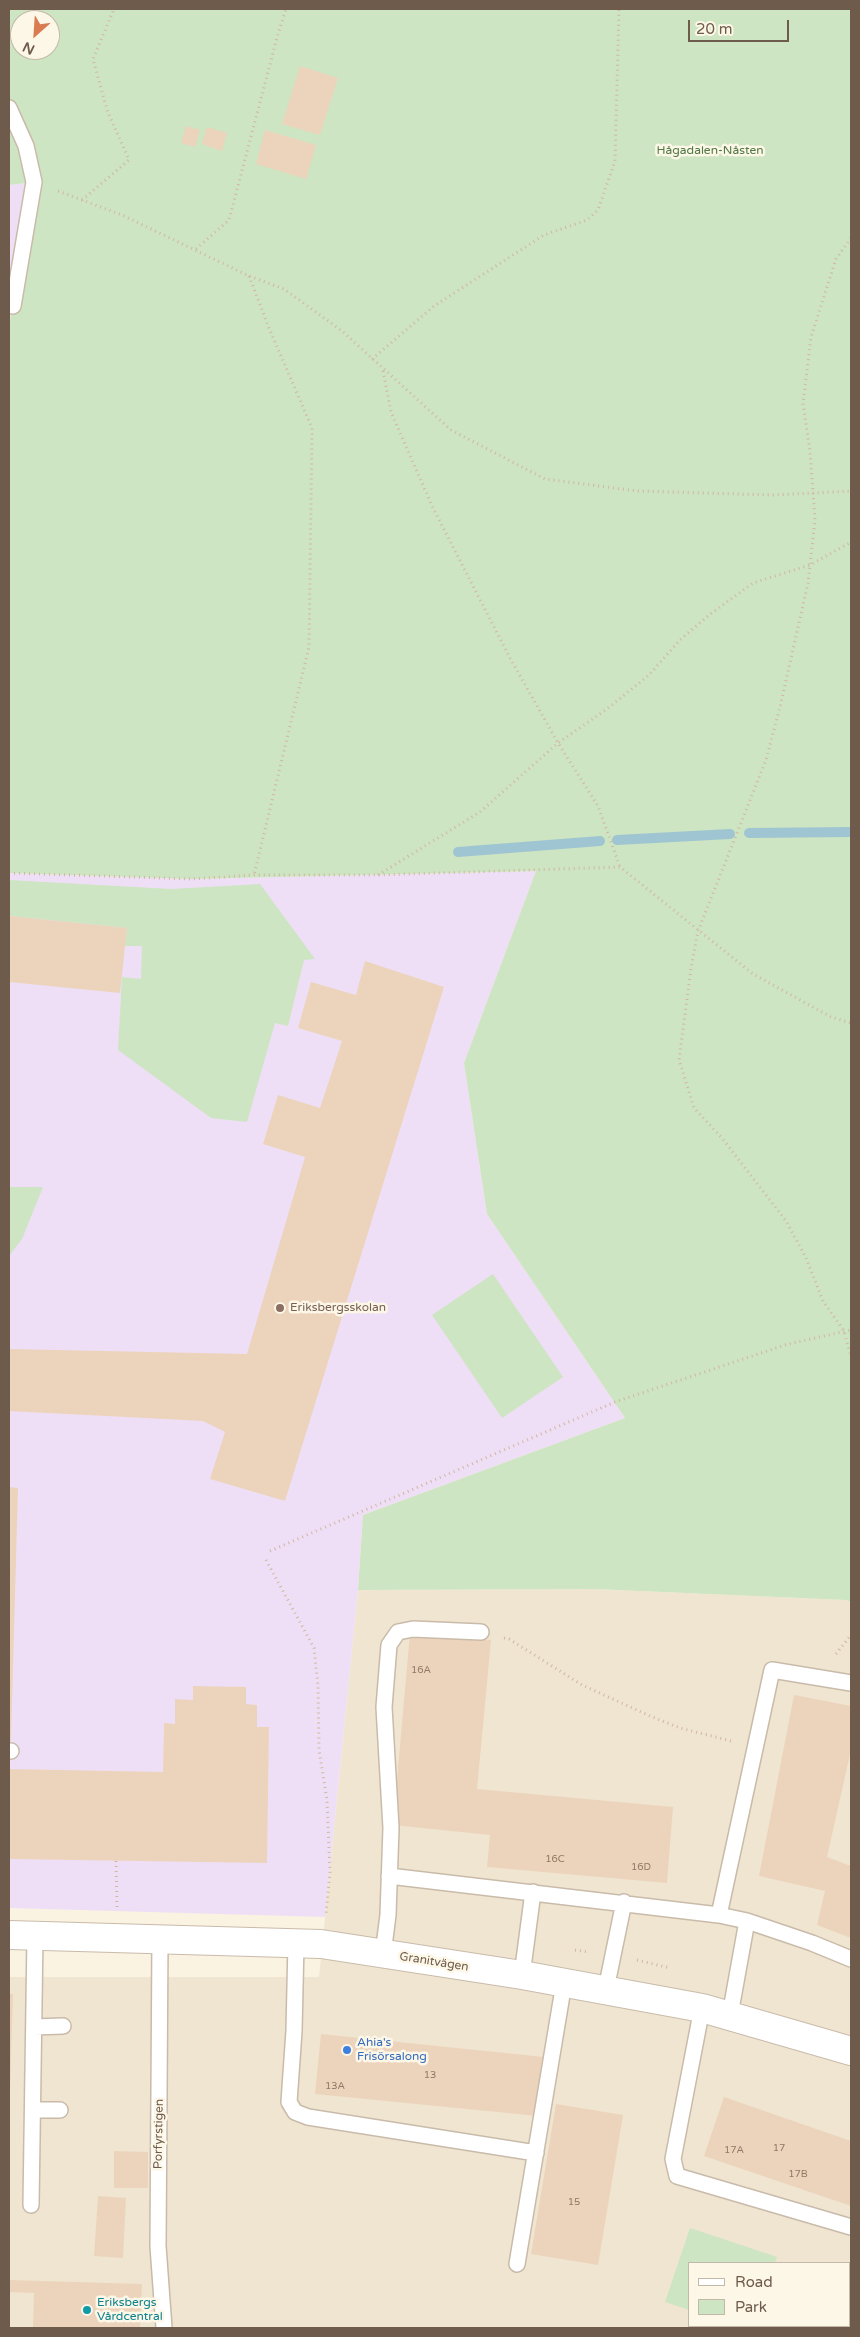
<!DOCTYPE html>
<html>
<head>
<meta charset="utf-8">
<style>
	body { margin:0 }
	#map { position:relative; width:860px; height:2337px; overflow:hidden; background:#faf3e2; font-family:"Varela Round",sans-serif }
	canvas { display:block }
	.frame { position:absolute; inset:0; border:10px solid #6f5b4b; pointer-events:none }
	.legend { position:absolute; left:688px; top:2262px; width:162px; height:65px; box-sizing:border-box; background:#fdf7e8; border:1px solid #c4b9a9; margin:0; padding:6px 9px; list-style:none; font-size:15px; color:#6f5b4b }
	.legend li { display:flex; align-items:center; gap:10px; height:25px }
	.legend b { width:25px; border:1px solid #c4b9a9 }
	.north { position:absolute; left:10px; top:10px; width:50px; height:50px; box-sizing:border-box; background:#fdf7e8; border:1px solid #c4b9a9; border-radius:50%; rotate:206deg; font-size:14px; font-weight:700; line-height:20px; text-align:center; color:#6f5b4b }
	.north::after { content:''; display:block; margin:auto; width:18px; height:22px; background:#d97c51; clip-path:polygon(50% 0,100% 100%,50% 72%,0 100%) }
	.scale { position:absolute; left:688px; top:20px; width:101px; height:22px; box-sizing:border-box; border:2px solid #6f5b4b; border-top:0; padding-left:6px; font-size:15px; line-height:18px; white-space:nowrap; color:#6f5b4b; -webkit-text-stroke:4px #fdf7e8; paint-order:stroke }
</style>
</head>
<body>
<div id="map">
<canvas width="860" height="2337"></canvas>
<div class="frame"></div>
<ul class="legend">
<li><b style="height:6px;background:#fff"></b>Road</li>
<li><b style="height:14px;background:#cde5c2"></b>Park</li>
</ul>
<div class="north">N</div>
<div class="scale">20 m</div>
</div>
<script>
const ctx = document.querySelector('canvas').getContext('2d');
ctx.lineJoin = 'round';
function fill(path, color) { ctx.fillStyle = color; ctx.fill(path, 'evenodd'); }
const poly = rows => new Path2D(rows.map(r => 'M' + r).join(''));
function stroke(path, color, width, dash) { ctx.strokeStyle = color; ctx.lineWidth = width; ctx.lineCap = dash ? 'butt' : 'round'; ctx.setLineDash(dash || []); ctx.stroke(path); }
function write(font, color, halo, rows, align = 'center') {
  ctx.font = font + ' "Varela Round",sans-serif'; ctx.lineWidth = 5; ctx.setLineDash([]); ctx.textBaseline = 'middle'; ctx.strokeStyle = halo; ctx.fillStyle = color; for (const [text, x, y, turn = 0] of rows) {
    ctx.save(); ctx.translate(x, y); ctx.rotate((+turn || 0) * Math.PI / 180); ctx.textAlign = isNaN(turn) ? turn : align; if (halo) ctx.strokeText(text, 0, 0); ctx.fillText(text, 0, 0); ctx.restore();
  }
}
fill(poly([
	[594,1589,846,1600,851,1602,851,2328,9,2328,9,1977,319,1977,358,1590],
	[689,2263,849,2263,849,2326,689,2326]
]), '#f0e5d1');
fill(poly([
	[34,182,13,306,9,326,9,185],
	[536,871,464,1063,487,1214,625,1418,363,1515,358,1590,325,1917,9,1908,9,873,192,879]
]), '#efdff6');
fill(poly([
	[9,9,851,9,851,1602,846,1600,594,1589,358,1590,363,1515,625,1418,487,1214,464,1063,536,871,192,879,9,873,9,326,34,182,9,185],
	[20,20,50,20,50,50,20,50],
	[9,880,171,889,260,884,315,959,304,960,288,1026,275,1023,247,1122,211,1118,118,1050,122,977,141,979,142,946,125,946,127,928,9,916],
	[9,1187,43,1187,22,1239,9,1256],
	[493,1274,563,1377,502,1418,432,1315],
	[690,2228,777,2257,775,2263,689,2263,689,2310,665,2302]
]), '#cde5c2');
stroke(poly([
	[749,833,851,832],
	[617,840,730,834],
	[458,852,600,841]
]), '#a0c5d2', 10);
fill(poly([
	[300,66,338,78,320,135,282,124],
	[186,126,200,130,195,147,181,143],
	[207,127,227,133,222,151,202,144],
	[265,130,316,145,306,179,256,164],
	[9,916,127,928,120,993,9,982],
	[365,961,444,987,285,1501,210,1479,225,1432,203,1421,9,1411,9,1349,247,1354,305,1157,263,1144,278,1095,320,1108,342,1041,298,1028,311,982,356,995],
	[9,1487,18,1488,11,1741,9,1741],
	[410,1633,491,1640,477,1789,673,1807,667,1883,487,1867,490,1835,393,1825],
	[193,1686,246,1687,246,1704,257,1705,257,1727,269,1727,267,1863,9,1859,9,1769,163,1772,164,1723,175,1724,175,1699,193,1700],
	[794,1695,851,1706,851,1750,827,1857,851,1866,851,1938,817,1925,825,1891,759,1876],
	[9,1994,13,1994,10,2092,9,2092],
	[321,2034,544,2057,538,2116,315,2094],
	[724,2097,851,2141,851,2206,704,2156],
	[556,2104,623,2115,598,2265,531,2254],
	[114,2151,148,2152,148,2188,114,2188],
	[98,2196,126,2198,123,2258,94,2256],
	[9,2280,142,2284,140,2328,33,2328,34,2293,9,2292]
]), '#ecd4bc');
const service = poly([
	[9,108,26,146,34,182,13,306,9,305],
	[9,1751,11,1751],
	[389,1876,719,1915,772,1670,851,1683],
	[719,1915,747,1921,730,2015],
	[747,1921,812,1943,851,1959],
	[160,1939,158,2246,164,2328],
	[296,1943,294,2031,289,2102,295,2112,308,2117,536,2153],
	[383,1954,388,1915,391,1828,384,1707,389,1645,398,1632,413,1629,481,1632],
	[522,1975,533,1892],
	[606,1989,624,1902],
	[702,2008,673,2159,677,2176,851,2227],
	[34,2027,63,2026],
	[33,2110,60,2110],
	[31,2205,35,1936],
	[517,2264,564,1983]
]);
const minor = poly([
	[9,1935,321,1944,522,1975,702,2008,851,2051]
]);
stroke(service, '#c9bbaa', 18);
stroke(minor, '#c9bbaa', 30);
stroke(poly([
	[58,191,122,215,249,276,284,289,342,331,451,430,545,479,637,491,772,495,851,491],
	[82,200,129,160,107,110,93,59,114,9],
	[851,238,836,259,811,337,803,404,810,451,815,520,808,583,780,707,766,760,698,931,691,968,679,1060,694,1108,722,1138,786,1221,806,1258,823,1301,844,1331,851,1357],
	[196,249,229,220,278,34,286,9],
	[249,276,269,328,312,428,309,647,254,875],
	[372,359,434,306,544,235,587,220,598,210,615,161,619,9],
	[383,371,391,412,433,508,510,658,558,743,598,806,620,867],
	[9,873,192,879,254,875,377,875,620,867,753,974,831,1017,851,1023],
	[378,875,480,812,558,743,607,709,649,675,680,640,709,615,753,583,810,565,851,542],
	[270,1551,615,1402,788,1344,851,1330],
	[266,1560,314,1648,318,1686,319,1750,327,1800,330,1872,326,1914],
	[504,1638,509,1639,582,1685,650,1716,680,1728,731,1741],
	[836,1654,851,1635],
	[116,1861,117,1908],
	[575,1950,589,1952],
	[637,1960,670,1968]
]), '#d1b7a0', 3, [1, 4]);
stroke(service, '#fff', 15);
stroke(minor, '#fff', 28);
for (const [x, y, r, color] of [
	[280,1308,5,"#8d6e63"],
	[347,2050,5,"#3f7fe0"],
	[87,2310,5,"#0f9aa8"]
]) { const dot = new Path2D(); dot.arc(x, y, r, 0, 2 * Math.PI); ctx.fillStyle = color; ctx.fill(dot); stroke(dot, '#fdf7e8', 2); }
write('10px', '#8e7967', null, [
	["16A",421,1670],
	["16C",555,1859],
	["16D",641,1867],
	["13",430,2075],
	["13A",335,2086],
	["17",779,2148],
	["17A",734,2150],
	["17B",798,2174],
	["15",574,2202]
]);
write('12px', '#527a47', '#fdf7e8', [
	["Hågadalen-Nåsten",710,151]
]);
write('12px', '#785e54', '#fdf7e8', [
	["Eriksbergsskolan",290,1308]
], 'left');
write('12px', '#6f5b4b', '#fdf7e8', [
	["Granitvägen",434,1962,9],
	["Porfyrstigen",159,2134,-89]
]);
write('12px', '#366cbe', '#fdf7e8', [
	["Ahia's",357,2043],
	["Frisörsalong",357,2057]
], 'left');
write('12px', '#0d838f', '#fdf7e8', [
	["Eriksbergs",97,2303],
	["Vårdcentral",97,2317]
], 'left');
</script>
</body>
</html>
